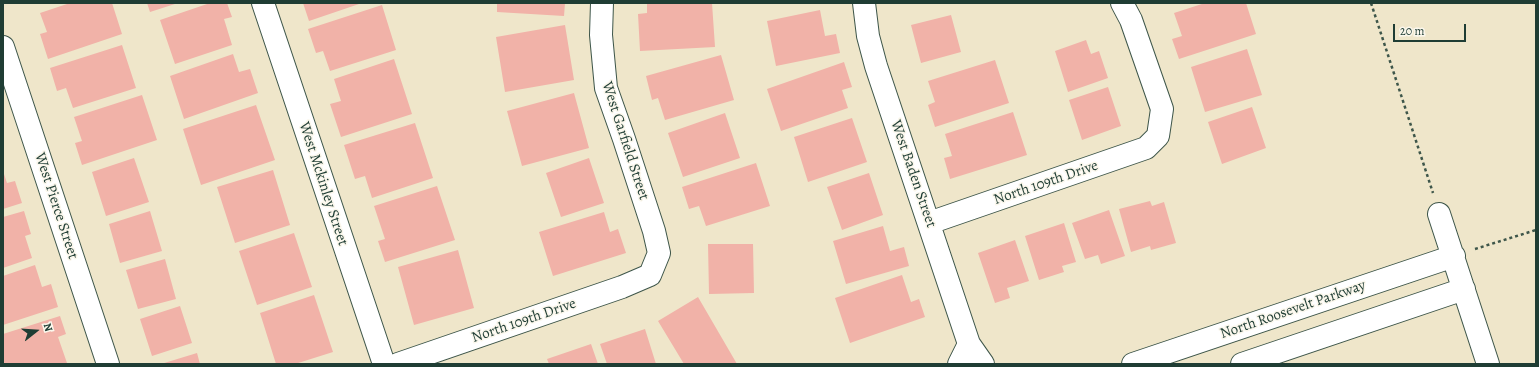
<!DOCTYPE html>
<html>
<head>
<meta charset="utf-8">
<style>
	body { margin:0 }
	#map { position:relative; width:1539px; height:367px; overflow:hidden; background:#efe6ca; font-family:Alegreya,serif }
	canvas { display:block }
	.frame { position:absolute; inset:0; border:4px solid #1f3d34; pointer-events:none }
	.north { position:absolute; left:16px; top:311px; width:40px; height:40px; -webkit-text-stroke:3px #fbf7ec; paint-order:stroke; rotate:73deg; font-size:11px; font-weight:700; line-height:16px; text-align:center; color:#1f3d34 }
	.north::after { content:''; display:block; margin:auto; width:14px; height:18px; background:#1f3d34; clip-path:polygon(50% 0,100% 100%,50% 72%,0 100%) }
	.scale { position:absolute; left:1393px; top:24px; width:73px; height:18px; box-sizing:border-box; border:2px solid #1f3d34; border-top:0; padding-left:5px; font-size:12px; line-height:14px; white-space:nowrap; color:#1f3d34; -webkit-text-stroke:3px #fbf7ec; paint-order:stroke }
</style>
</head>
<body>
<div id="map">
<canvas width="1539" height="367"></canvas>
<div class="frame"></div>
<div class="north">N</div>
<div class="scale">20 m</div>
</div>
<script>
const ctx = document.querySelector('canvas').getContext('2d');
ctx.lineJoin = 'round';
function fill(path, color) { ctx.fillStyle = color; ctx.fill(path, 'evenodd'); }
const poly = rows => new Path2D(rows.map(r => 'M' + r).join(''));
function stroke(path, color, width, dash) { ctx.strokeStyle = color; ctx.lineWidth = width; ctx.lineCap = dash ? 'butt' : 'round'; ctx.setLineDash(dash || []); ctx.stroke(path); }
function write(font, color, halo, rows, align = 'center') {
  ctx.font = font + ' Alegreya,serif'; ctx.lineWidth = 3; ctx.setLineDash([]); ctx.textBaseline = 'middle'; ctx.strokeStyle = halo; ctx.fillStyle = color; for (const [text, x, y, turn = 0] of rows) {
    ctx.save(); ctx.translate(x, y); ctx.rotate((+turn || 0) * Math.PI / 180); ctx.textAlign = isNaN(turn) ? turn : align; if (halo) ctx.strokeText(text, 0, 0); ctx.fillText(text, 0, 0); ctx.restore();
  }
}
fill(poly([
	[70,3,112,3,122,34,48,59,40,34,47,32,40,13],
	[147,3,178,3,150,12],
	[210,3,227,3,232,17,224,19,232,45,175,64,160,20],
	[303,3,362,3,309,21],
	[497,3,565,3,564,16,497,12],
	[647,3,712,3,715,47,640,51,638,14,647,13],
	[1205,3,1246,3,1256,34,1179,59,1172,39,1182,36,1174,13],
	[382,5,396,50,330,71,323,51,316,53,308,29],
	[820,10,825,36,836,34,840,53,776,66,767,21],
	[951,15,961,52,921,63,911,25],
	[565,25,574,80,505,92,496,37],
	[1086,40,1091,54,1099,51,1108,78,1068,92,1055,51],
	[122,45,136,88,73,108,66,88,57,91,50,68],
	[1247,49,1262,95,1205,112,1191,67],
	[233,54,239,72,250,69,258,93,184,119,170,76],
	[721,55,734,100,665,120,658,98,652,100,646,76],
	[394,59,412,114,341,137,330,104,341,101,334,79],
	[995,60,1009,103,935,127,928,105,935,102,928,81],
	[844,62,852,87,842,90,848,108,781,131,767,89],
	[1108,87,1121,126,1082,140,1069,100],
	[574,93,589,148,522,166,507,111],
	[142,95,157,140,82,165,75,143,82,141,74,117],
	[256,105,275,160,201,185,183,129],
	[1252,107,1266,148,1222,164,1208,122],
	[1013,112,1027,155,950,179,944,158,952,156,945,134],
	[725,113,740,158,683,177,668,133],
	[852,118,867,162,808,182,794,137],
	[415,123,433,178,372,198,365,176,355,179,344,145],
	[134,158,149,202,106,216,92,172],
	[589,158,604,203,561,217,546,173],
	[756,163,770,206,706,226,699,206,689,209,682,187],
	[273,170,290,225,235,243,217,187],
	[3,171,7,183,15,181,22,203,3,209],
	[869,173,883,215,842,230,827,187],
	[437,186,455,240,385,262,378,241,385,239,374,206],
	[1150,201,1152,206,1164,202,1176,243,1151,250,1150,246,1131,252,1119,209],
	[1109,210,1125,256,1101,264,1098,255,1085,259,1072,223],
	[24,211,31,234,25,236,32,258,3,268,3,217],
	[150,211,162,251,120,263,109,224],
	[604,212,610,232,618,229,626,253,553,276,539,232],
	[1064,223,1076,262,1062,266,1064,272,1039,280,1025,236],
	[883,226,890,251,904,247,909,266,846,284,833,241],
	[294,233,312,287,257,305,239,251],
	[1015,240,1029,281,1007,288,1010,298,995,303,978,253],
	[708,244,753,244,754,293,709,294],
	[458,250,474,308,414,325,398,267],
	[165,259,176,299,138,309,126,270],
	[35,265,42,287,51,284,58,307,3,325,3,276],
	[902,275,911,302,919,299,925,317,850,343,835,298],
	[314,295,333,352,295,364,276,364,260,313],
	[698,297,737,364,684,364,658,321],
	[180,306,192,343,152,356,140,319],
	[60,316,66,334,58,337,67,363,3,364,3,334],
	[645,329,656,364,607,364,600,344],
	[591,344,598,364,549,364,547,359],
	[197,353,200,364,161,364]
]), '#f1b2a8');
const minor = poly([
	[263,3,384,364],
	[864,3,868,36,876,66,969,344],
	[3,47,108,364],
	[1439,214,1488,364],
	[929,223,1146,148,1158,136,1162,109,1131,20,1122,3],
	[398,364,622,287,650,275,659,253,654,231,624,139,606,88,601,35,602,3],
	[959,364,969,344,983,364],
	[1133,364,1454,256],
	[1242,364,1464,289]
]);
stroke(minor, '#3e564a', 24);
stroke(poly([
	[1371,3,1433,193],
	[1475,249,1536,230]
]), '#3e564a', 2.5, [3, 3]);
stroke(minor, '#fff', 22);
write('15px', '#1f3d34', '#fbf7ec', [
	["West Garfield Street",625,141,72],
	["West Baden Street",913,174,71],
	["North 109th Drive",1046,183,-19],
	["West Mckinley Street",323,184,72],
	["West Pierce Street",56,206,72],
	["North Roosevelt Parkway",1293,310,-19],
	["North 109th Drive",524,321,-19]
]);
</script>
</body>
</html>
